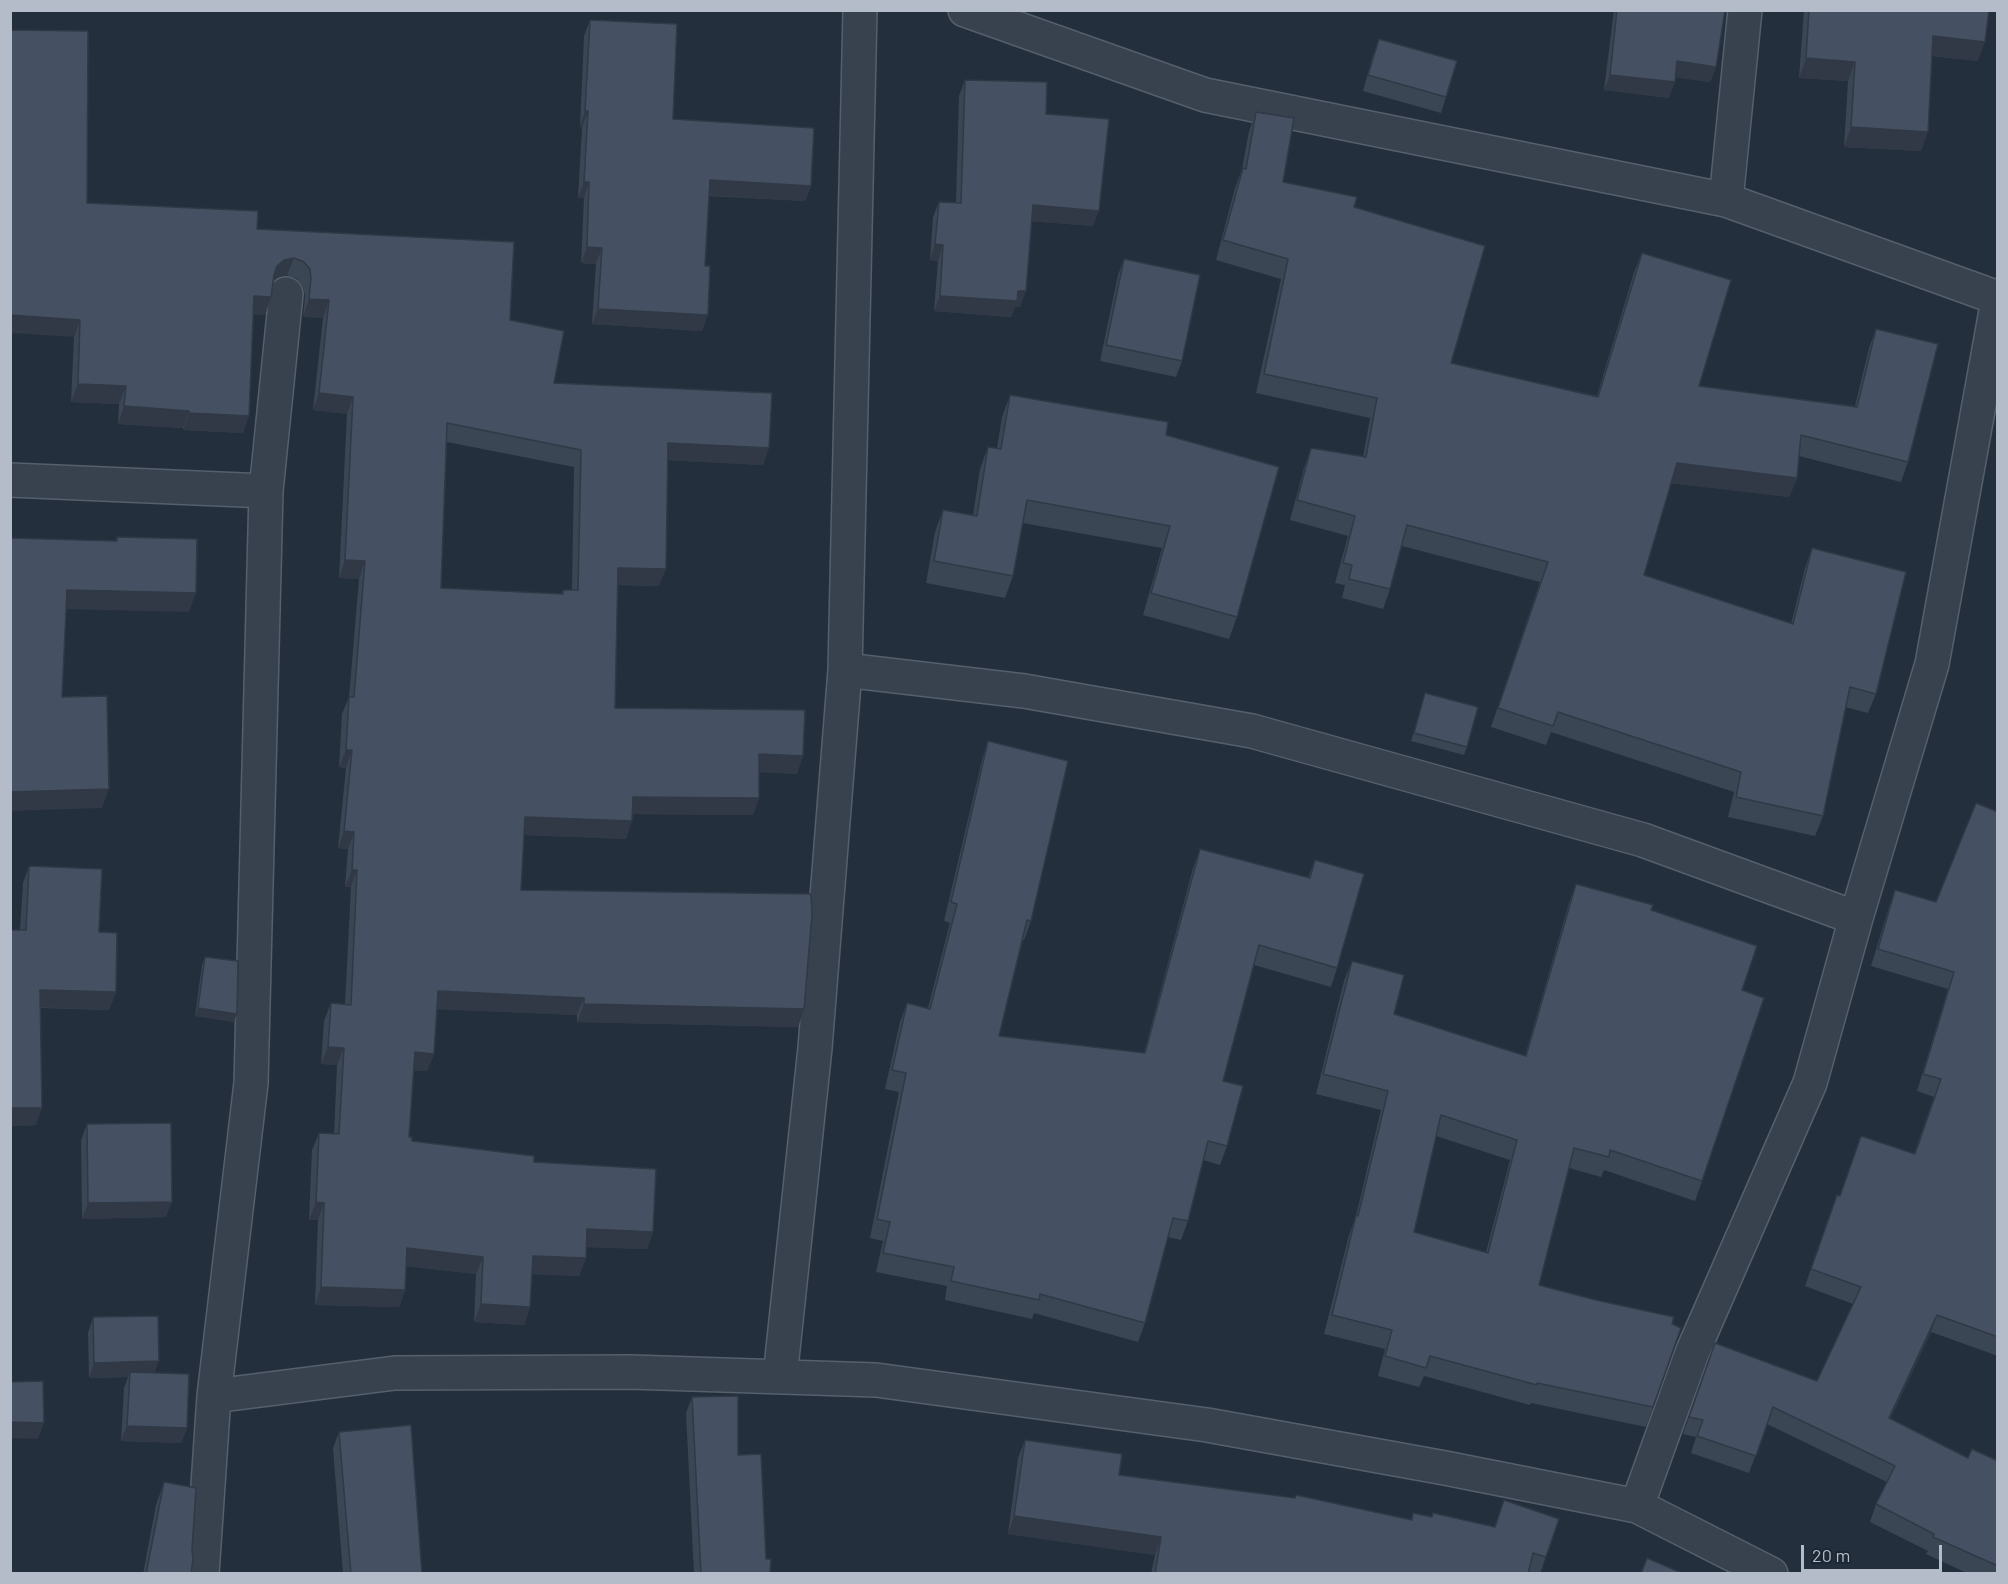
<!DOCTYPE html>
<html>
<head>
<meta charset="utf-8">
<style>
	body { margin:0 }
	#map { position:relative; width:2008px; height:1584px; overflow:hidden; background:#242f3e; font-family:Barlow,sans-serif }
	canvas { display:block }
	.frame { position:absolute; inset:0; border:12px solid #b4bcc9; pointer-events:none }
	.scale { position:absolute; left:1801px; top:1545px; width:141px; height:27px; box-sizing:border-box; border:3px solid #b4bcc9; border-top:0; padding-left:8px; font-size:18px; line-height:21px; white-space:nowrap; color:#b4bcc9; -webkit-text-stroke:4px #1d2633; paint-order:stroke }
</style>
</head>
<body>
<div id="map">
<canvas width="2008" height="1584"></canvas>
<div class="frame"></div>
<div class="scale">20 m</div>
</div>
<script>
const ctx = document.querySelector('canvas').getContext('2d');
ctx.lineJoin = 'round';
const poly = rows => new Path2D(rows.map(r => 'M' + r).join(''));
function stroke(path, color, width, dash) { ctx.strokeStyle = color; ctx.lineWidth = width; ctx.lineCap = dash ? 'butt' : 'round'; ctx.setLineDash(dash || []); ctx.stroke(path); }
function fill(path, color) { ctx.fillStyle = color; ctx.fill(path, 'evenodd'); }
const minor = poly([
	[965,10,1205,95,1726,200,1998,298],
	[1726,200,1745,10],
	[10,480,266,491,251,1083,214,1396,202,1574],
	[266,491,286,294],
	[845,670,1024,691,1252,731,1643,840,1856,918],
	[780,1377,815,1048,845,670,860,10],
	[214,1396,395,1373,631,1372,876,1380,1207,1425,1445,1468,1637,1506,1771,1574],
	[1637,1506,1692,1353,1810,1083,1856,918,1932,664,1998,300]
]);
stroke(minor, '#565f6c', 36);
stroke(minor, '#38414e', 33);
fill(poly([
	[1614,10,1725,10,1716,67,1710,82,1675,77,1669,98,1604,90],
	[1804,10,1989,10,1978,61,1932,56,1921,151,1844,147,1848,81,1799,78],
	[590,20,673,119,811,186,805,201,709,196,702,331,592,324,596,264,581,263,584,198,578,198,582,127,580,127,584,36],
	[1379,39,1446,97,1441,113,1363,91,1373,55],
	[965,80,1046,114,1093,226,1032,221,1020,307,1015,307,1011,317,934,311,938,261,930,260,933,217,939,202,956,203,959,96],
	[1256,112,1283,182,1354,207,1451,363,1597,396,1634,272,1642,253,1699,386,1855,406,1869,348,1876,329,1908,462,1901,482,1799,456,1797,478,1789,497,1671,483,1644,575,1791,624,1805,568,1812,548,1876,694,1868,713,1845,707,1823,816,1815,836,1728,817,1734,792,1551,732,1546,745,1491,727,1540,582,1402,546,1390,589,1383,609,1342,598,1345,585,1335,583,1348,536,1290,520,1304,468,1311,448,1363,457,1370,418,1256,393,1281,279,1216,260,1235,188,1242,169,1249,131],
	[87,203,257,229,510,320,554,383,763,465,668,460,659,586,617,585,615,708,797,774,759,772,759,798,753,815,633,814,626,839,524,835,521,890,804,1009,798,1027,577,1022,577,1015,437,1009,434,1054,427,1071,413,1070,409,1137,412,1141,534,1162,653,1232,647,1249,586,1247,586,1258,579,1276,532,1274,530,1307,524,1325,474,1322,476,1274,406,1266,405,1290,399,1307,315,1305,318,1220,309,1220,312,1150,319,1133,334,1134,337,1065,321,1064,324,1021,331,1003,345,1004,351,887,345,887,348,849,338,848,346,768,339,767,342,714,349,697,359,579,339,578,347,414,313,410,323,318,303,317,305,296,303,287,297,279,287,275,278,277,273,281,265,315,254,314,243,433,183,430,183,428,118,424,119,404,71,402,74,337],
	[447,442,574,467,572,590,563,590,561,594,441,588],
	[1124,259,1182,361,1176,377,1100,361,1118,275],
	[1010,395,1166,435,1237,617,1229,639,1143,615,1162,548,1023,523,1013,576,1005,598,926,583,935,532,943,510,973,515,980,469,988,447,997,448,1002,417],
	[1425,693,1467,747,1464,755,1411,741],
	[988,741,1031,921,1024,940,1023,940,999,1036,1144,1053,1193,868,1200,849,1308,878,1315,860,1337,968,1331,987,1254,965,1223,1081,1227,1146,1220,1165,1203,1160,1188,1221,1181,1240,1168,1237,1145,1323,1138,1342,1034,1313,1032,1319,945,1300,947,1286,876,1272,883,1241,870,1238,899,1092,885,1089,900,1022,907,1003,928,1008,950,923,944,921,982,760],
	[1998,812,1998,1356,1931,1332,1890,1419,1968,1458,1998,1461,1998,1574,1969,1574,1926,1554,1928,1551,1870,1522,1876,1504,1887,1482,1767,1424,1749,1473,1691,1453,1696,1437,1683,1434,1715,1343,1817,1381,1853,1304,1805,1286,1837,1195,1840,1196,1914,1154,1934,1097,1917,1091,1948,989,1871,966,1889,907,1895,890,1936,902],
	[29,866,99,932,116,992,109,1010,40,1008,36,1125,10,1126,10,930,20,930,23,883],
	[1576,884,1651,910,1742,990,1702,1181,1695,1201,1604,1170,1601,1177,1569,1168,1539,1285,1681,1328,1646,1427,1531,1403,1530,1405,1424,1376,1419,1387,1378,1376,1385,1349,1324,1334,1349,1235,1356,1216,1381,1110,1316,1094,1344,981,1352,961,1394,1014,1525,1056,1569,903],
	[1436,1136,1510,1160,1486,1252,1414,1232],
	[205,957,234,1022,195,1016,202,965],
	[87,1124,166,1217,82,1219,81,1140],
	[93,1317,154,1373,187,1428,181,1443,121,1441,124,1388,128,1377,89,1378,88,1333],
	[692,1397,738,1455,770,1574,694,1574,686,1413],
	[339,1432,422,1574,343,1574,333,1448],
	[1025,1440,1119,1475,1411,1519,1413,1513,1495,1527,1559,1519,1540,1574,1535,1574,1528,1571,1528,1574,1151,1574,1155,1555,1008,1534,1018,1458],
	[164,1482,191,1574,143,1574,156,1505]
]), '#3b4654');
fill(poly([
	[1933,36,1985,42,1978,61,1926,55],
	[1806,58,1855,62,1848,81,1799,78],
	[1677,61,1716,67,1710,82,1671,77],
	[1610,75,1675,82,1669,98,1604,90],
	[585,111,588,111,582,127,580,127],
	[1851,127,1928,132,1921,151,1844,147],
	[710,180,811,186,805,201,704,195],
	[584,182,589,182,584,198,578,198],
	[1033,205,1099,211,1093,226,1027,221],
	[935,244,943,245,938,261,930,260],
	[587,247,602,248,596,264,581,263],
	[294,258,287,275,278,277,271,284,277,266,284,260],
	[1018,291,1026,291,1020,307,1015,307,1011,317,934,311,940,296],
	[254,296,271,297,265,315,248,314],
	[309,299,329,300,323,318,303,317],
	[598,309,708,315,702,331,592,324],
	[10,315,80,320,74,337,10,333],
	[78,384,126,386,119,404,71,402],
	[319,393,353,397,347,414,313,410],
	[124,406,189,411,183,428,118,424],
	[189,413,249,416,243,433,183,430],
	[668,443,769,448,763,465,662,460],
	[1677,463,1797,478,1789,497,1670,483],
	[345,560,365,561,359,579,339,578],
	[618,568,666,569,659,586,611,585],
	[67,590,196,593,189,612,60,609],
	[346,750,352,750,346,768,339,767],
	[759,754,803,756,797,774,753,771],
	[109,789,102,808,10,811,10,792],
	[633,797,759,798,753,815,627,814],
	[525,817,632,821,626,839,519,835],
	[344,831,354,832,348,849,338,848],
	[352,870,357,870,351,887,345,887],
	[40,990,116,992,109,1010,33,1007],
	[438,991,584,998,577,1015,432,1009],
	[584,1004,804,1009,798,1027,577,1022],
	[198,1008,237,1014,234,1022,195,1016],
	[328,1047,344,1048,337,1065,321,1064],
	[415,1052,434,1054,427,1071,408,1070],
	[10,1108,42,1108,36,1125,10,1126],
	[172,1202,166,1217,82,1219,88,1203],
	[316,1202,324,1203,318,1220,309,1220],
	[587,1229,653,1232,647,1249,581,1247],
	[407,1248,483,1257,476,1274,400,1265],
	[533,1256,586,1258,579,1276,526,1273],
	[321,1287,405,1290,399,1307,315,1305],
	[481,1304,530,1307,524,1325,474,1322],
	[1937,1315,1931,1332,1883,1435,1889,1418],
	[159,1361,153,1377,130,1372,128,1377,89,1378,94,1363],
	[10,1422,44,1423,38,1439,10,1438],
	[127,1426,187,1428,181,1443,121,1441],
	[1014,1516,1161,1537,1155,1555,1008,1534]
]), '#303945');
const building = poly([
	[1617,10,1725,10,1716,67,1677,61,1675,82,1610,75,1617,10],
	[1809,10,1989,10,1985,42,1933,36,1928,132,1851,127,1855,62,1806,58,1809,10],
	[590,20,677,24,673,119,814,128,811,186,710,180,705,266,710,266,708,315,598,309,602,248,587,247,589,182,584,182,588,111,585,111,590,20],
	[10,30,88,31,87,203,258,211,257,229,514,242,510,320,564,331,554,383,772,393,769,448,668,443,666,569,618,568,615,708,805,710,803,756,759,754,759,798,633,797,632,821,525,817,521,890,811,894,812,914,804,1009,584,1004,584,998,438,991,434,1054,415,1052,409,1137,412,1137,412,1141,534,1156,534,1162,656,1169,653,1232,587,1229,586,1258,533,1256,530,1307,481,1304,483,1257,407,1248,405,1290,321,1287,324,1203,316,1202,319,1133,339,1134,344,1048,328,1047,331,1003,351,1005,357,870,352,870,354,832,344,831,352,750,346,750,349,697,354,697,365,561,345,560,353,397,319,393,329,300,309,299,311,278,310,269,304,262,294,258,284,260,277,266,274,275,271,297,254,296,249,416,189,413,189,411,124,406,126,386,78,384,80,320,10,315,10,30],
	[447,423,581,450,578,590,563,590,563,594,441,588,447,423],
	[1379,39,1457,61,1446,97,1368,75,1379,39],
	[965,80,1047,82,1046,114,1109,119,1099,211,1033,205,1026,291,1018,291,1017,301,940,296,943,245,935,244,939,202,961,203,965,80],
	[1256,112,1294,118,1283,182,1357,197,1354,207,1485,246,1451,363,1598,397,1642,253,1731,280,1699,386,1857,407,1876,329,1938,344,1908,462,1801,435,1797,478,1677,463,1644,575,1793,624,1812,548,1906,572,1876,694,1850,687,1823,816,1736,797,1741,772,1558,712,1553,726,1498,708,1548,562,1407,525,1390,589,1349,579,1352,565,1343,563,1355,516,1297,500,1311,448,1366,457,1377,398,1264,374,1288,259,1223,240,1243,168,1246,169,1256,112],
	[1124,259,1200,275,1182,361,1106,345,1124,259],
	[1010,395,1168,422,1166,435,1279,467,1237,617,1151,593,1170,526,1027,500,1013,576,934,561,943,510,977,516,988,447,1001,449,1010,395],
	[117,537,197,539,196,593,67,590,62,697,107,696,109,789,10,792,10,538,117,541,117,537],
	[1425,693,1478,707,1467,747,1414,733,1425,693],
	[988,741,1068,761,1031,921,1027,920,999,1036,1145,1053,1200,849,1310,878,1315,860,1364,874,1337,968,1259,945,1223,1081,1243,1086,1227,1146,1208,1141,1188,1221,1173,1218,1145,1323,1040,1294,1039,1300,951,1281,954,1267,883,1253,890,1222,877,1219,906,1073,892,1070,907,1003,930,1009,957,904,951,902,988,741],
	[1976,803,1998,812,1998,1337,1937,1315,1889,1418,1968,1458,1972,1449,1998,1461,1998,1566,1933,1537,1934,1534,1876,1504,1895,1466,1773,1407,1756,1456,1697,1436,1703,1420,1689,1417,1715,1343,1817,1381,1861,1287,1811,1269,1837,1195,1840,1196,1861,1136,1915,1154,1941,1079,1923,1074,1954,972,1878,949,1895,890,1936,902,1976,803],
	[29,866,102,869,99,932,117,933,116,992,40,990,42,1108,10,1108,10,930,26,930,29,866],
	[1576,884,1653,905,1651,910,1757,946,1742,990,1764,998,1702,1181,1610,1150,1609,1157,1574,1148,1539,1285,1596,1300,1674,1317,1672,1324,1681,1328,1653,1407,1537,1383,1537,1385,1430,1356,1426,1368,1385,1356,1392,1330,1332,1315,1356,1215,1358,1216,1388,1091,1323,1074,1352,961,1404,975,1394,1014,1526,1056,1576,884],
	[1441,1115,1517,1140,1488,1253,1414,1232,1441,1115],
	[205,957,238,961,237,1014,198,1008,205,957],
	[171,1123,172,1202,88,1203,87,1124,171,1123],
	[158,1316,159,1361,94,1363,93,1317,158,1316],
	[130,1372,189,1374,187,1428,127,1426,130,1372],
	[43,1381,44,1423,10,1422,10,1382,43,1381],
	[738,1396,738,1455,761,1454,766,1559,771,1559,770,1574,701,1574,692,1397,738,1396],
	[411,1425,422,1574,351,1574,339,1432,411,1425],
	[1025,1440,1122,1454,1119,1475,1295,1498,1296,1495,1412,1520,1413,1513,1432,1517,1433,1513,1495,1527,1504,1500,1559,1519,1546,1557,1533,1553,1528,1574,1155,1574,1161,1537,1014,1516,1025,1440],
	[164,1482,196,1488,192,1550,193,1559,191,1574,146,1574,164,1482],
	[1647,1558,1684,1574,1641,1574,1647,1558]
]);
fill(building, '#455162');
stroke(building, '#303945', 1.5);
</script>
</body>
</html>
